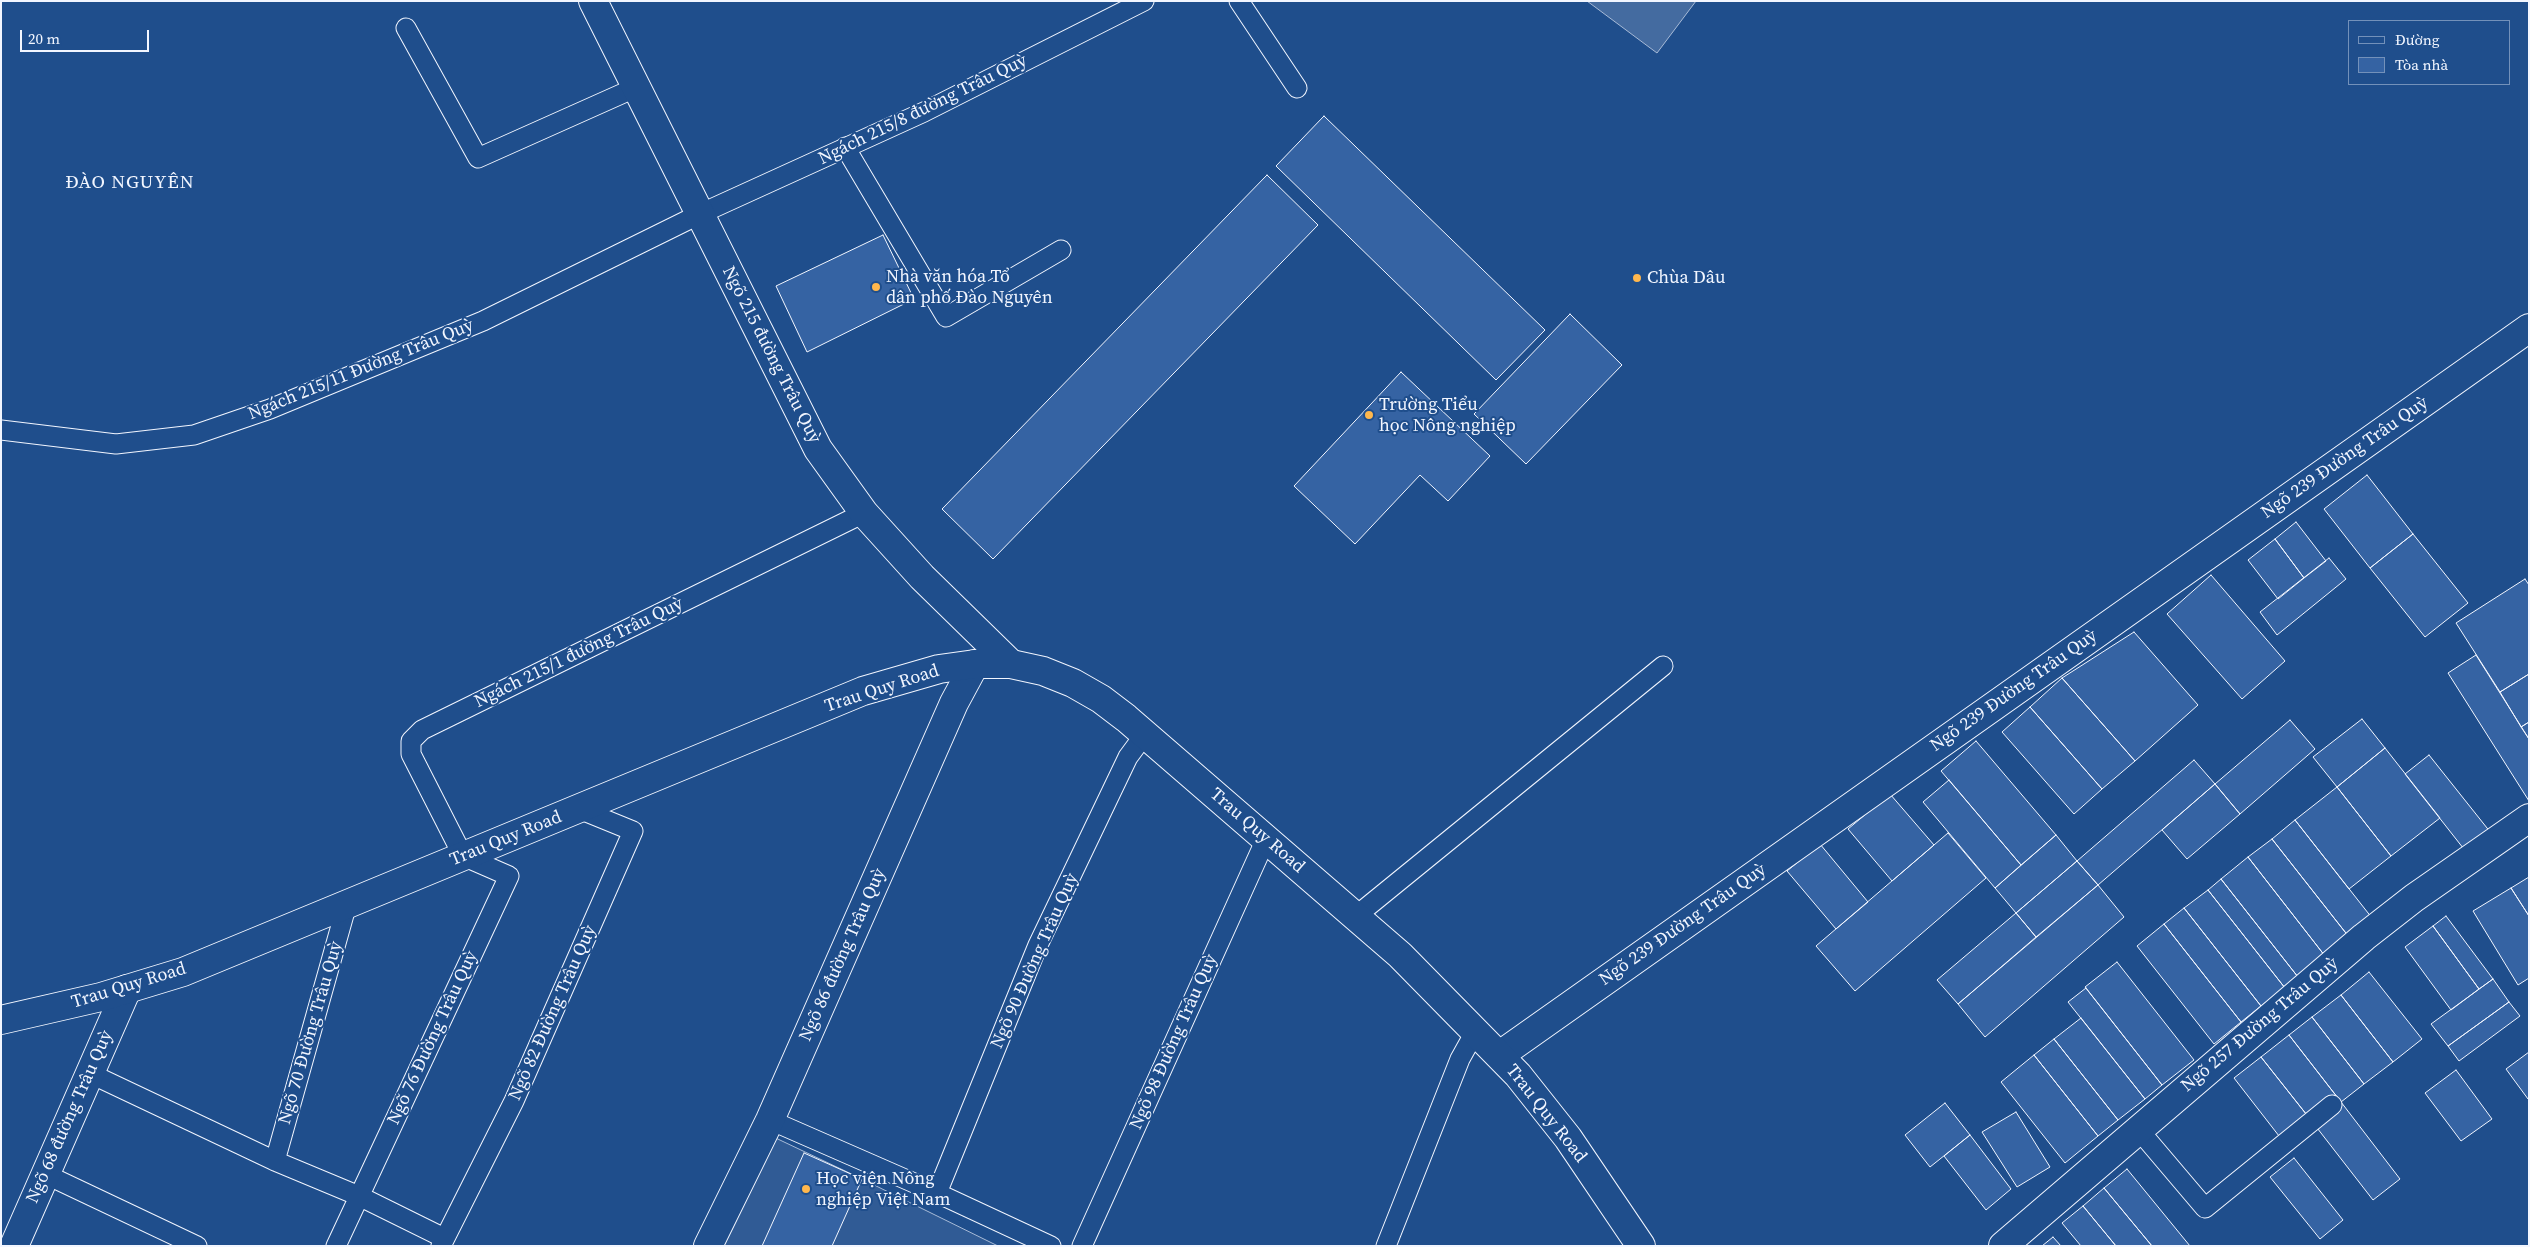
<!DOCTYPE html>
<html>
<head>
<meta charset="utf-8">
<style>
	body { margin:0 }
	#map { position:relative; width:2530px; height:1247px; overflow:hidden; background:#1f4e8c; font-family:"Source Serif 4",serif }
	canvas { display:block }
	.frame { position:absolute; inset:0; border:2px solid #f2f6ff; pointer-events:none }
	.legend { position:absolute; left:2348px; top:20px; width:162px; height:65px; box-sizing:border-box; background:#1f4e8c; border:1px solid #7391ba; margin:0; padding:6px 9px; list-style:none; font-size:15px; color:#f2f6ff }
	.legend li { display:flex; align-items:center; gap:10px; height:25px }
	.legend b { width:25px; border:1px solid #7391ba }
	.scale { position:absolute; left:20px; top:30px; width:129px; height:22px; box-sizing:border-box; border:2px solid #f2f6ff; border-top:0; padding-left:6px; font-size:15px; line-height:18px; white-space:nowrap; color:#f2f6ff; -webkit-text-stroke:4px #1f4e8c; paint-order:stroke }
</style>
</head>
<body>
<div id="map">
<canvas width="2530" height="1247"></canvas>
<div class="frame"></div>
<ul class="legend">
<li><b style="height:6px;background:#1f4e8c"></b>Đường</li>
<li><b style="height:14px;background:#3563a3"></b>Tòa nhà</li>
</ul>
<div class="scale">20 m</div>
</div>
<script>
const ctx = document.querySelector('canvas').getContext('2d');
ctx.lineJoin = 'round';
function fill(path, color) { ctx.fillStyle = color; ctx.fill(path, 'evenodd'); }
const poly = rows => new Path2D(rows.map(r => 'M' + r).join(''));
function stroke(path, color, width, dash) { ctx.strokeStyle = color; ctx.lineWidth = width; ctx.lineCap = dash ? 'butt' : 'round'; ctx.setLineDash(dash || []); ctx.stroke(path); }
function write(font, color, halo, rows, align = 'center') {
  ctx.font = font + ' "Source Serif 4",serif'; ctx.lineWidth = 4; ctx.setLineDash([]); ctx.textBaseline = 'middle'; ctx.strokeStyle = halo; ctx.fillStyle = color; for (const [text, x, y, turn = 0] of rows) {
    ctx.save(); ctx.translate(x, y); ctx.rotate((+turn || 0) * Math.PI / 180); ctx.textAlign = isNaN(turn) ? turn : align; if (halo) ctx.strokeText(text, 0, 0); ctx.fillText(text, 0, 0); ctx.restore();
  }
}
const built = poly([
	[763,1132,862,1179,998,1246,710,1246,763,1132]
]);
fill(built, '#305b95');
stroke(built, '#a8bbd7', 1);
const water = poly([
	[1587,1,1696,1,1657,53,1587,1]
]);
fill(water, '#446ba0');
stroke(water, '#a8bbd7', 1);
const building = poly([
	[1324,116,1545,330,1496,380,1276,166,1324,116],
	[1267,175,1318,225,993,559,942,509,1267,175],
	[883,235,914,299,807,352,776,286,883,235],
	[1570,314,1622,365,1526,464,1474,414,1570,314],
	[1401,372,1490,456,1448,501,1420,475,1355,544,1294,486,1401,372],
	[2367,475,2413,534,2370,568,2324,509,2367,475],
	[2296,522,2326,561,2304,578,2275,539,2296,522],
	[2413,534,2468,603,2425,637,2370,568,2413,534],
	[2275,539,2304,578,2278,599,2248,560,2275,539],
	[2329,558,2346,579,2277,635,2260,612,2329,558],
	[2211,575,2285,661,2242,699,2167,614,2211,575],
	[2525,579,2529,585,2529,674,2500,692,2456,623,2525,579],
	[2134,632,2198,705,2135,761,2062,678,2134,632],
	[2476,655,2529,739,2529,801,2448,673,2476,655],
	[2529,674,2529,722,2521,727,2500,692,2529,674],
	[2062,678,2135,761,2102,789,2030,707,2062,678],
	[2030,707,2102,789,2074,814,2002,732,2030,707],
	[2362,719,2385,748,2337,787,2313,757,2362,719],
	[2290,720,2315,749,2240,814,2215,784,2290,720],
	[2529,722,2529,739,2521,727,2529,722],
	[1976,741,2056,835,2021,865,1941,771,1976,741],
	[2385,748,2440,818,2391,856,2337,787,2385,748],
	[2429,755,2491,833,2467,853,2405,774,2429,755],
	[2194,760,2215,784,2098,885,2077,861,2194,760],
	[1949,780,2021,865,1995,888,1923,802,1949,780],
	[2215,784,2240,814,2187,859,2162,830,2215,784],
	[2337,787,2391,856,2349,889,2295,820,2337,787],
	[1890,794,1934,845,1892,881,1848,829,1890,794],
	[2295,820,2372,918,2349,937,2272,839,2295,820],
	[1948,833,1986,878,1855,991,1816,946,1948,833],
	[2056,835,2077,861,2016,913,1995,888,2056,835],
	[2272,839,2349,937,2325,956,2248,857,2272,839],
	[1820,844,1868,902,1836,929,1787,871,1820,844],
	[2248,857,2325,956,2298,977,2221,879,2248,857],
	[2077,861,2098,885,2036,937,2016,913,2077,861],
	[2529,877,2529,916,2511,888,2529,877],
	[2221,879,2298,977,2285,988,2208,890,2221,879],
	[2098,885,2124,917,1985,1037,1958,1004,2098,885],
	[2511,888,2529,916,2529,978,2518,985,2473,911,2511,888],
	[2208,890,2285,988,2261,1006,2184,908,2208,890],
	[2184,908,2261,1006,2241,1022,2164,924,2184,908],
	[2016,913,2036,937,1958,1004,1937,980,2016,913],
	[2446,916,2493,979,2479,989,2433,926,2446,916],
	[2164,924,2241,1022,2214,1044,2137,946,2164,924],
	[2433,926,2479,989,2451,1010,2405,947,2433,926],
	[2117,962,2194,1060,2162,1085,2085,987,2117,962],
	[2369,972,2422,1039,2393,1062,2341,995,2369,972],
	[2493,979,2509,1002,2448,1046,2431,1024,2493,979],
	[2086,988,2162,1085,2145,1099,2068,1002,2086,988],
	[2341,995,2393,1062,2364,1084,2312,1017,2341,995],
	[2509,1002,2520,1016,2459,1061,2448,1046,2509,1002],
	[2312,1017,2364,1084,2341,1102,2289,1035,2312,1017],
	[2081,1018,2145,1099,2118,1120,2054,1039,2081,1018],
	[2289,1035,2341,1102,2314,1124,2261,1057,2289,1035],
	[2054,1039,2118,1120,2098,1136,2034,1055,2054,1039],
	[2529,1052,2529,1099,2528,1099,2506,1069,2529,1052],
	[2034,1055,2098,1136,2065,1163,2001,1082,2034,1055],
	[2261,1057,2314,1124,2286,1145,2234,1078,2261,1057],
	[2456,1070,2492,1119,2461,1141,2425,1093,2456,1070],
	[2341,1102,2400,1179,2373,1200,2314,1124,2341,1102],
	[1945,1103,1970,1135,1930,1167,1905,1135,1945,1103],
	[2016,1112,2050,1167,2017,1187,1982,1132,2016,1112],
	[1970,1135,2011,1189,1986,1210,1944,1156,1970,1135],
	[804,1153,862,1179,832,1246,762,1246,804,1153],
	[2294,1158,2343,1220,2320,1239,2270,1177,2294,1158],
	[2127,1169,2190,1246,2152,1246,2104,1188,2127,1169],
	[2104,1188,2152,1246,2116,1246,2083,1206,2104,1188],
	[2083,1206,2116,1246,2081,1246,2062,1223,2083,1206],
	[2053,1237,2061,1246,2042,1246,2053,1237]
]);
fill(building, '#3563a3');
stroke(building, '#f2f6ff', 1);
const lane = poly([
	[1239,1,1297,88],
	[406,28,478,158,637,87],
	[845,147,946,317,1061,250],
	[1,430,116,444,194,435,270,409,483,321,700,214,924,112,1144,1],
	[1356,916,1663,666],
	[89,1073,275,1161,359,1196,444,1238],
	[770,1120,937,1193,1051,1246],
	[2138,1129,2205,1208,2332,1105],
	[275,1161,347,904],
	[45,1174,197,1246],
	[937,1193,1038,945,1128,757,1145,734],
	[336,1246,509,876,463,856,411,754,411,741,422,730,864,513],
	[441,1246,514,1101,633,831,579,809],
	[1082,1246,1266,839],
	[1386,1246,1460,1059,1475,1032]
]);
const street = poly([
	[593,1,818,449,864,513,922,577,1011,664],
	[1500,1055,2529,328],
	[14,1246,127,989],
	[708,1246,770,1120,954,703,975,664],
	[2003,1246,2364,937,2414,898,2529,818]
]);
const secondary = poly([
	[1,1020,101,997,183,972,863,691,939,669,975,664,1011,664,1043,671,1073,683,1101,699,1126,718,1400,955,1518,1075,1568,1138,1641,1246]
]);
stroke(lane, '#f2f6ff', 21);
stroke(street, '#f2f6ff', 30);
stroke(secondary, '#f2f6ff', 30);
stroke(lane, '#1f4e8c', 19);
stroke(street, '#1f4e8c', 28);
stroke(secondary, '#1f4e8c', 28);
for (const [x, y, r, color] of [
	[1637,278,5,"#ffb74d"],
	[876,287,5,"#ffb74d"],
	[1369,415,5,"#ffb74d"],
	[806,1189,5,"#ffb74d"]
]) { const dot = new Path2D(); dot.arc(x, y, r, 0, 2 * Math.PI); ctx.fillStyle = color; ctx.fill(dot); stroke(dot, '#1f4e8c', 2); }
write('18px', '#f2f6ff', '#1f4e8c', [
	["Ngách 215/8 đường Trâu Quỳ",923,110,-26],
	["Ngõ 215 đường Trâu Quỳ",771,355,63],
	["Ngách 215/11 Đường Trâu Quỳ",361,370,-22],
	["Ngõ 239 Đường Trâu Quỳ",2345,458,-35],
	["Ngách 215/1 đường Trâu Quỳ",579,653,-26],
	["Trau Quy Road",882,689,-18],
	["Ngõ 239 Đường Trâu Quỳ",2014,691,-35],
	["Trau Quy Road",1257,831,41],
	["Trau Quy Road",506,839,-22],
	["Ngõ 239 Đường Trâu Quỳ",1683,925,-35],
	["Ngõ 86 đường Trâu Quỳ",843,955,-66],
	["Ngõ 90 Đường Trâu Quỳ",1035,961,-66],
	["Trau Quy Road",129,986,-17],
	["Ngõ 82 Đường Trâu Quỳ",553,1013,-66],
	["Ngõ 257 Đường Trâu Quỳ",2260,1025,-40],
	["Ngõ 70 Đường Trâu Quỳ",311,1033,-74],
	["Ngõ 76 Đường Trâu Quỳ",433,1038,-65],
	["Ngõ 98 Đường Trâu Quỳ",1174,1042,-66],
	["Trau Quy Road",1546,1114,52],
	["Ngõ 68 đường Trâu Quỳ",70,1117,-66]
]);
write('18px', '#f2f6ff', '#1f4e8c', [
	["Nhà văn hóa Tổ",886,277],
	["dân phố Đào Nguyên",886,298],
	["Chùa Dâu",1647,278],
	["Trường Tiểu",1379,405],
	["học Nông nghiệp",1379,426],
	["Học viện Nông",816,1179],
	["nghiệp Việt Nam",816,1200]
], 'left');
ctx.letterSpacing = '1px';
write('19px', '#f2f6ff', '#1f4e8c', [
	["ĐÀO NGUYÊN",130,183]
]);
ctx.letterSpacing = '0px';
</script>
</body>
</html>
